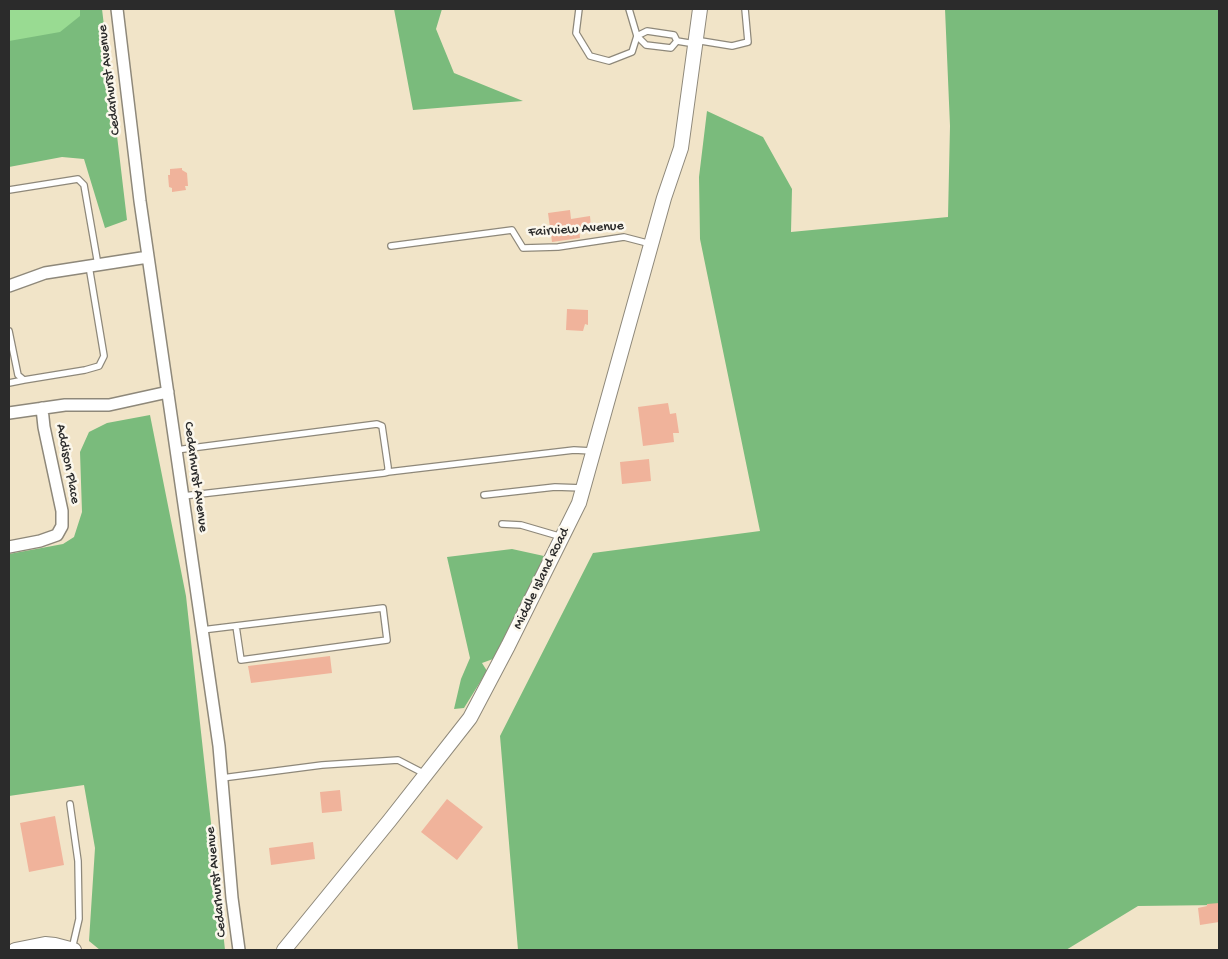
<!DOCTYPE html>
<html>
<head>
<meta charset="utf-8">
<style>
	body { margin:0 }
	#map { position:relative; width:1228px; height:959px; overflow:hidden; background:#f1e4c8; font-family:"Gochi Hand",sans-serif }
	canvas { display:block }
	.frame { position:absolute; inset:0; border:10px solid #2b2b2b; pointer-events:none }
</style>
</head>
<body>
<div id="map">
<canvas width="1228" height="959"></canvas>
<div class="frame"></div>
</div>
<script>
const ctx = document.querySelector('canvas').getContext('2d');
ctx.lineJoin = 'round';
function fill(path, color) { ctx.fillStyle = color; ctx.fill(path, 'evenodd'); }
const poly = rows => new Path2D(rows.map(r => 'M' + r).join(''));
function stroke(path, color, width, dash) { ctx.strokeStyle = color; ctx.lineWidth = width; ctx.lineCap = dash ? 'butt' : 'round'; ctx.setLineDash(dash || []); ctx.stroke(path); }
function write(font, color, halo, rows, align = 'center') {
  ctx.font = font + ' "Gochi Hand",sans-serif'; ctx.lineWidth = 5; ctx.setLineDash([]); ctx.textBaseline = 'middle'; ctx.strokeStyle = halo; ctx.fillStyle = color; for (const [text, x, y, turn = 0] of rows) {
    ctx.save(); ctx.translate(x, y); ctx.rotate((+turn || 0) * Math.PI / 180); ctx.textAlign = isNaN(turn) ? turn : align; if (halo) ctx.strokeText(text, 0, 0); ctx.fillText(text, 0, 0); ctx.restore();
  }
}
fill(poly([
	[9,9,98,9,101,34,9,51]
]), '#99db92');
fill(poly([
	[80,9,102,9,127,220,105,228,84,159,62,157,9,167,9,41,60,32,80,16],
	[394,9,442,9,436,29,454,73,523,101,413,110],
	[945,9,1219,9,1219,905,1138,906,1066,950,518,950,500,736,593,553,760,531,700,239,699,177,707,111,763,137,792,189,791,232,948,217,950,126],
	[150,415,186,596,225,950,100,950,89,941,95,848,84,785,9,796,9,554,63,544,74,537,82,512,80,452,89,432,107,423],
	[512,549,544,556,521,609,493,659,482,663,487,671,464,708,454,709,461,679,470,658,447,557]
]), '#7abb7c');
fill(poly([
	[182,168,182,170,187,173,188,186,185,186,186,190,172,192,172,188,169,187,168,175,170,175,170,169],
	[570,210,571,219,590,216,591,227,579,229,580,238,552,242,548,213],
	[567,309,588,310,588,325,585,324,583,331,566,330],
	[668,403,670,414,676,413,679,433,673,433,674,442,643,446,638,407],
	[649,459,651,481,622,484,620,462],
	[330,656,332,673,251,683,248,666],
	[340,790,342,811,322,813,320,792],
	[447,799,483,827,457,860,421,832],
	[55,816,64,865,29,872,20,823],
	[313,842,315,859,271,865,269,848],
	[1219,903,1219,922,1200,925,1198,908,1207,906,1207,904]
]), '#f0b39b');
const service = poly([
	[579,9,576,33,590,56,609,61,632,52,637,36,647,31,674,35,677,41],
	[629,9,637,36,646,45,671,48,677,41],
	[695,40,732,46,748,42,745,9],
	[677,41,695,44],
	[9,190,78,179,84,185,98,265],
	[391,246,512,230,523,248,558,247,624,237,651,244],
	[9,331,18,375,24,380,85,370,99,366,104,356,89,266],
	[9,383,24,380],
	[176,450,377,424,382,426,388,467,388,472,384,473,183,496],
	[388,472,574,450,592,451],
	[484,495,555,487,583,488],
	[502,524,521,525,562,537],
	[202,630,383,608,387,640,241,660,236,626],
	[222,778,322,765,398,760,425,774],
	[70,804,78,861,79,919,72,949]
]);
const minor = poly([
	[117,9,140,201,219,746,232,898,239,950],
	[9,286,45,273,148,257],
	[9,413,65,405,109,405,168,392],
	[9,547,40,541,57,535,62,526,62,511,44,427,42,408]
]);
const tertiary = poly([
	[15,950,45,944,55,945,74,950],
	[284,950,390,820,470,718,508,646,579,503,664,198,681,148,700,9]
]);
stroke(service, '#8e887a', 8);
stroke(minor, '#8e887a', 14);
stroke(tertiary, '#8e887a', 16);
stroke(service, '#fff', 5.5);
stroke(minor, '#fff', 11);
stroke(tertiary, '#fff', 14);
write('14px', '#2b2b2b', '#fbf7ec', [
	["Cedarhurst Avenue",110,80,-97],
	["Fairview Avenue",576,230,-4],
	["Addison Place",67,464,79],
	["Cedarhurst Avenue",195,477,82],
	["Middle Island Road",542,579,-64],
	["Cedarhurst Avenue",217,882,-96]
]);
</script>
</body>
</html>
